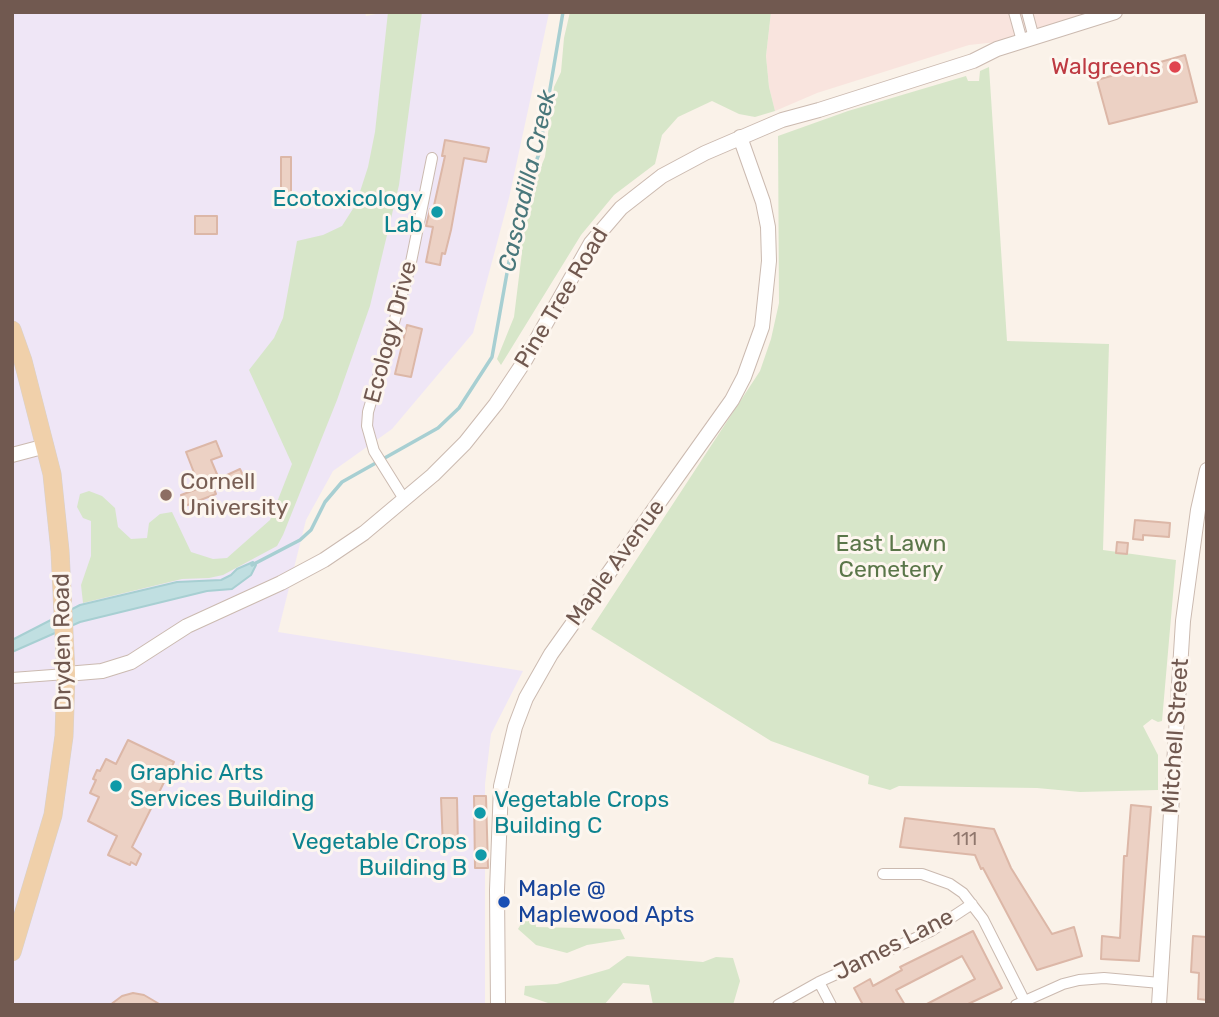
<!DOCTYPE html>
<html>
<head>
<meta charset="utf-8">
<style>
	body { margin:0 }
	#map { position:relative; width:1219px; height:1017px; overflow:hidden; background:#faf2e9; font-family:Rubik,sans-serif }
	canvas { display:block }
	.frame { position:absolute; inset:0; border:14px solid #715950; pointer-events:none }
</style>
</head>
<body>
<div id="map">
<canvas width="1219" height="1017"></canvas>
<div class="frame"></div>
</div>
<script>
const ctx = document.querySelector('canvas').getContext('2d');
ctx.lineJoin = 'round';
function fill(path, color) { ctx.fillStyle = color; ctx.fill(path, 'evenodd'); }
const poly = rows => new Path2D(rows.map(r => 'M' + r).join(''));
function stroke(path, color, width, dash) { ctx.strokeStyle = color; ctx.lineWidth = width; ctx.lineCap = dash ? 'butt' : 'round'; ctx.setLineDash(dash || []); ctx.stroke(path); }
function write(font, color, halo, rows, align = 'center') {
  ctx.font = font + ' Rubik,sans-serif'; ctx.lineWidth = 6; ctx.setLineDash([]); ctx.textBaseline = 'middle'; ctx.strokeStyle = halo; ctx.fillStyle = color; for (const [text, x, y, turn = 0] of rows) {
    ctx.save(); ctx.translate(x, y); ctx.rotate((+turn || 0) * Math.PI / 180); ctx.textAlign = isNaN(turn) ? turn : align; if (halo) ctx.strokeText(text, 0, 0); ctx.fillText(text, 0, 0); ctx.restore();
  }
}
fill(poly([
	[771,12,1115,12,1034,38,969,45,817,93,775,111,769,87,766,56]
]), '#f9e4de');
fill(poly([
	[12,12,365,12,366,16,386,12,549,13,509,198,473,333,392,429,333,471,306,520,278,632,523,671,491,734,485,784,485,1005,12,1005]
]), '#efe6f6');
fill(poly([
	[388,12,422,12,399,185,370,306,337,400,283,535,277,546,223,575,209,578,182,579,83,603,81,585,91,556,91,521,83,518,77,507,80,494,89,491,102,496,115,508,118,527,131,539,147,538,149,523,160,514,172,512,191,552,213,559,227,558,270,520,292,464,249,370,274,338,283,318,297,241,323,235,342,226,356,204,368,167,375,132],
	[570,12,771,12,766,56,769,87,775,111,755,117,739,114,712,101,678,117,662,135,655,164,614,195,581,235,501,365,497,359,514,317,522,252,520,229,526,203,545,157,554,87,561,72,564,38],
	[989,67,1007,341,1109,344,1103,550,1176,560,1162,721,1158,722,1152,719,1143,726,1158,755,1158,790,1080,792,1037,788,899,786,890,790,868,784,869,776,771,741,591,629,760,371,771,339,779,303,778,136,848,111,966,76,968,81,979,81,980,71],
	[535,913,536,927,620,929,625,939,587,945,567,953,536,945,518,929,525,917],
	[627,956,703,962,716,957,733,958,740,981,733,1005,653,1005,649,985,623,983,604,1005,554,1005,524,995,525,986,557,984,609,969]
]), '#d7e6c9');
const water = poly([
	[253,562,256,565,251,575,232,589,207,591,80,622,12,652,12,640,80,605,177,582,221,580,231,575,237,569,253,562]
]);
fill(water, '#c0dfe1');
stroke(water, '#a7cfd2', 2);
stroke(poly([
	[252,565,300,540,311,530,325,502,342,482,438,428,459,408,492,357,520,200,539,154,563,12]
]), '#a7cfd2', 3.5);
const building = poly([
	[1185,55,1197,102,1109,124,1097,80,1185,55],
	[445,140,489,148,486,162,464,158,451,230,445,254,442,253,440,265,426,262,433,227,426,226,430,209,433,210,445,156,442,156,445,140],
	[281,157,291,157,291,193,281,193,281,157],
	[195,216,217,216,217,234,195,234,195,216],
	[407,325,422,329,411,377,395,374,407,325],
	[216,441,222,456,211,460,219,479,211,482,216,494,185,506,181,495,200,488,186,452,216,441],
	[240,469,245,480,233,486,227,475,240,469],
	[1135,520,1170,523,1169,537,1143,535,1143,540,1133,539,1135,520],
	[1117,542,1128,543,1127,554,1116,553,1117,542],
	[128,740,174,762,132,847,141,854,136,865,131,862,130,865,108,855,117,836,88,821,99,797,90,793,96,780,93,779,97,770,100,771,106,759,116,764,128,740],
	[474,796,486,796,488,868,475,868,474,796],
	[441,798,457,798,458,847,443,847,441,798],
	[1131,805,1151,807,1139,961,1101,959,1102,936,1120,938,1124,856,1127,856,1131,805],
	[905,818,994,829,1011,868,1052,934,1074,927,1082,956,1037,970,983,868,981,869,975,855,900,847,905,818],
	[973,931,1002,988,966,1005,925,1005,975,979,962,956,896,990,905,1005,863,1005,854,988,870,979,873,986,902,970,900,967,973,931],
	[1193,936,1207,937,1207,1000,1198,999,1199,973,1191,972,1193,936],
	[133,993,144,995,161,1005,110,1005,122,996,133,993]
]);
fill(building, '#ecd1c4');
stroke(building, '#dcb7a7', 2);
const minor = poly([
	[1014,12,1022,41],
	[1027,12,1034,38],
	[404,499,374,451,367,426,368,412,410,267,432,158],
	[12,678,66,674],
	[883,874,922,874,950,884,963,893,983,919,1024,1000],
	[819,982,831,1005],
	[778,1005,819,982,931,931,972,904],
	[1016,1005,1063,984,1079,980,1104,978,1160,983]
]);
const tertiary = poly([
	[12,455,46,446],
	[66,674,102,671,131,662,187,626,281,583,324,560,364,533,433,475,465,443,496,404,524,362,591,243,621,208,662,176,705,153,782,120,819,110,973,61,997,49,1115,12],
	[498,1005,497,890,501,786,515,727,526,698,551,654,732,400,744,377,762,327,769,261,768,227,763,202,740,137],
	[1159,1005,1183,621,1198,510,1207,470]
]);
const primary = poly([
	[12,330,23,361,52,474,60,551,66,674,64,736,53,815,12,952]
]);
stroke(minor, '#cbbab0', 12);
stroke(tertiary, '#cbbab0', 16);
stroke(primary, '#d7d1ce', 19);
stroke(minor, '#fff', 10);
stroke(tertiary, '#fff', 14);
stroke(primary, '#f0d0aa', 18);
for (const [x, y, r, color] of [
	[1175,67,7,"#e0444e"],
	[437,212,7,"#0f9aa8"],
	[166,495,7,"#8d6e63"],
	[116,786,7,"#0f9aa8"],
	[480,813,7,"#0f9aa8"],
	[481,855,7,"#0f9aa8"],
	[504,902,7,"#1a4fb4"]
]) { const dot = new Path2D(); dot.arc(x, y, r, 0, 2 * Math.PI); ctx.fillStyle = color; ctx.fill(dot); stroke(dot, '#fdf6ef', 2.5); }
write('19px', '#90776d', null, [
	["111",965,840]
]);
write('23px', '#be3a42', '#fdf6ef', [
	["Walgreens",1161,67]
], 'right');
write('23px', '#0d838f', '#fdf6ef', [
	["Ecotoxicology",423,199],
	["Lab",423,225],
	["Graphic Arts",130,773,"left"],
	["Services Building",130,799,"left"],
	["Vegetable Crops",494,800,"left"],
	["Building C",494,826,"left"],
	["Vegetable Crops",467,842],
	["Building B",467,868]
], 'right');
write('23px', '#715950', '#fdf6ef', [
	["Pine Tree Road",562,298,-59],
	["Ecology Drive",391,332,-75],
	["Maple Avenue",616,563,-54],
	["Dryden Road",63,642,-91],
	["Mitchell Street",1176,736,-86],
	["James Lane",894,945,-27]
]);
write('23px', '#785e54', '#fdf6ef', [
	["Cornell",180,482],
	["University",180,508]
], 'left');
write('23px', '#5a7649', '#fdf6ef', [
	["East Lawn",891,544],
	["Cemetery",891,570]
]);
write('23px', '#164399', '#fdf6ef', [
	["Maple @",518,889],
	["Maplewood Apts",518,915]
], 'left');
write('italic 24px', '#49777b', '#fdf6ef', [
	["Cascadilla Creek",528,181,-77]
]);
</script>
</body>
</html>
